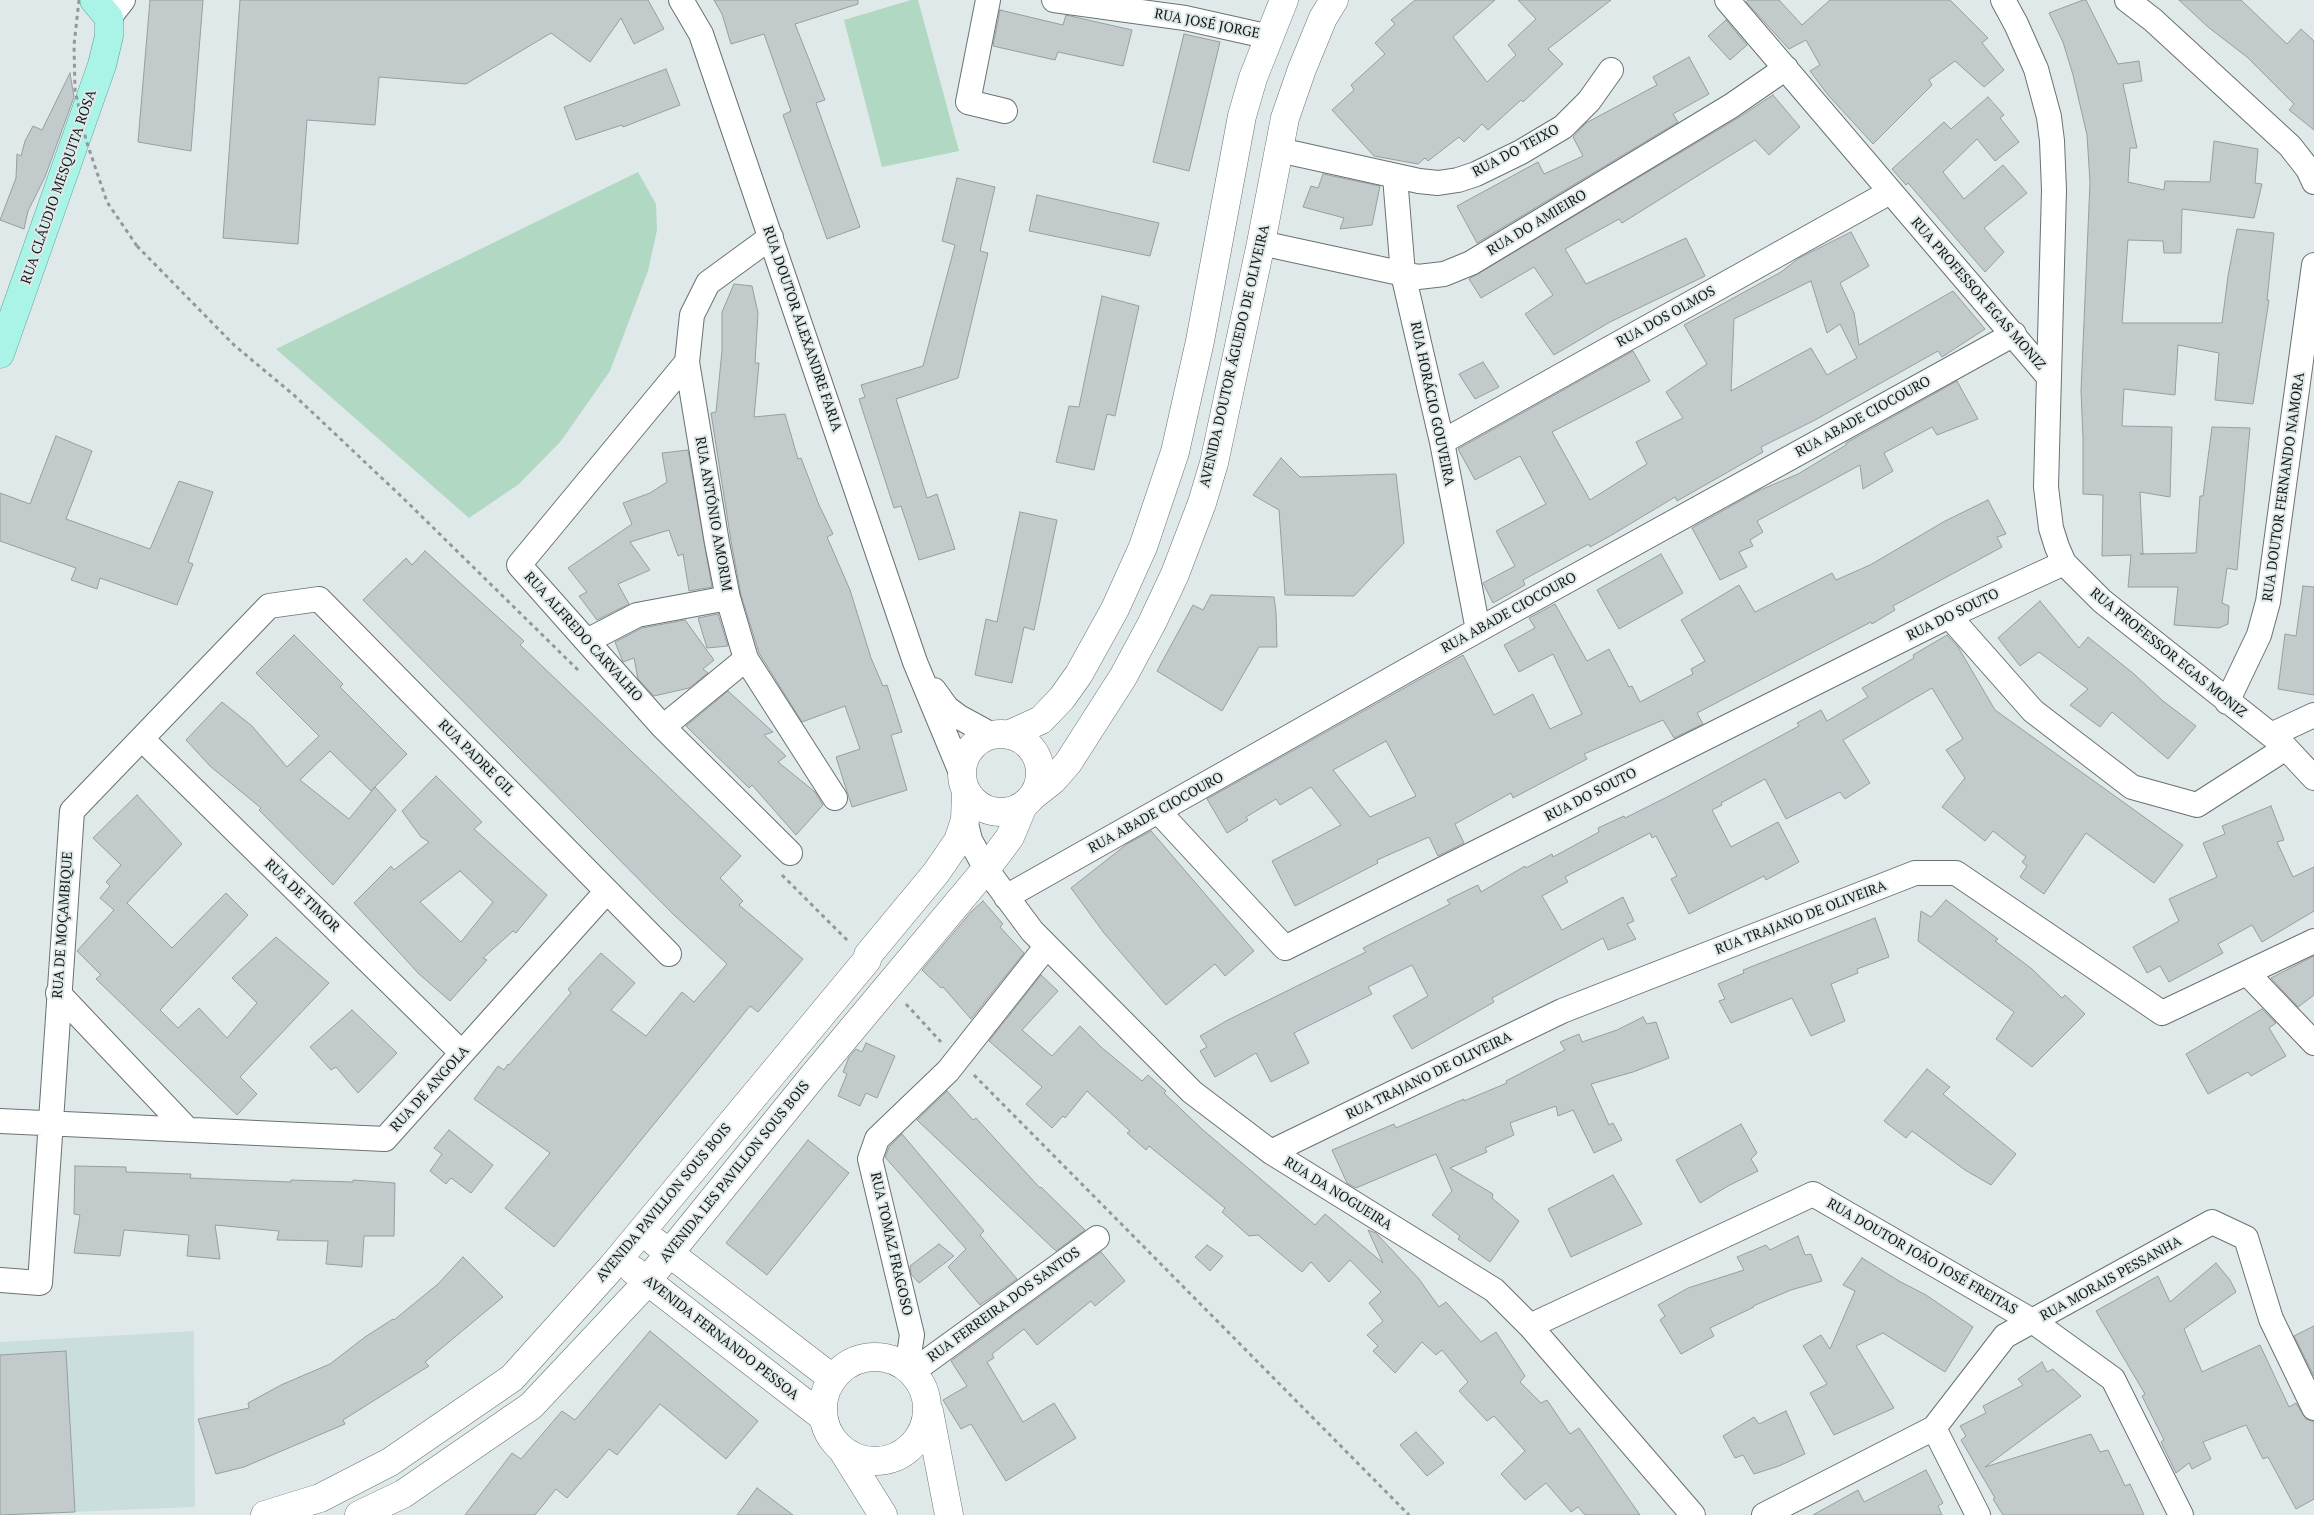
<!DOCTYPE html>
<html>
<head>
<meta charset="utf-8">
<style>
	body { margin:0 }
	canvas { display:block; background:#e0e9e9 }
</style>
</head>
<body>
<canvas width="2314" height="1515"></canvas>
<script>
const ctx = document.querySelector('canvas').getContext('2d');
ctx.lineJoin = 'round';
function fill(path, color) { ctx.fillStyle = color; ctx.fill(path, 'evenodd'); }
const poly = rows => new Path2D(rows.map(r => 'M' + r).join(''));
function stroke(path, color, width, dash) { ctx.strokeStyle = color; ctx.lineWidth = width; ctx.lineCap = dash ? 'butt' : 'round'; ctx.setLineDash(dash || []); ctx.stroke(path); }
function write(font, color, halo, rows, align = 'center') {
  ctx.font = font + ' "PT Serif",serif'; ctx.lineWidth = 4; ctx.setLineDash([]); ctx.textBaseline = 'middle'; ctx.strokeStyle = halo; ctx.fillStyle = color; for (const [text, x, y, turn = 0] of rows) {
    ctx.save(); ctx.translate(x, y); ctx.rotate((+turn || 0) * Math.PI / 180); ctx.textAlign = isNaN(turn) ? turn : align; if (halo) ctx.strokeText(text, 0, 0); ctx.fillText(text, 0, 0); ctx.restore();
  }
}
fill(poly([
	[194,1331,195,1507,0,1515,0,1342]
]), '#cbdede');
fill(poly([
	[911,0,918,0,959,151,882,167,844,20],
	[638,172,656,204,657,230,648,271,610,371,561,441,519,484,469,518,276,349]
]), '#b1d8c2');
const building = poly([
	[150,0,203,0,191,151,138,142,150,0],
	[240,0,648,0,664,29,634,44,621,18,590,62,551,33,466,84,379,77,375,125,307,120,298,244,223,238,240,0],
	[714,0,858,0,858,4,795,24,825,100,816,103,860,227,827,239,783,115,791,111,764,34,731,44,722,14,714,0],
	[1415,0,1495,0,1453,37,1487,82,1516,55,1508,45,1536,19,1518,0,1611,0,1548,49,1563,64,1523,102,1521,100,1488,130,1482,124,1464,142,1459,137,1428,161,1425,158,1418,164,1374,156,1332,110,1354,90,1351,85,1385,54,1375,43,1395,24,1391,20,1415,0],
	[1748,0,1779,0,1802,25,1830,0,1950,0,1988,38,1982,43,2004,70,1984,87,1955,61,1929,80,1932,85,1873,144,1828,95,1810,71,1820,65,1806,40,1789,49,1746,2,1748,0],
	[2083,0,2086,0,2118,64,2139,61,2142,81,2123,84,2137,148,2130,148,2128,182,2164,190,2165,181,2210,182,2214,141,2258,149,2255,183,2262,184,2254,218,2182,209,2181,253,2164,253,2163,241,2128,240,2122,323,2222,323,2228,276,2237,229,2274,233,2267,300,2269,300,2253,404,2215,400,2219,353,2178,345,2175,395,2124,389,2122,426,2172,427,2170,497,2140,492,2143,554,2140,554,2196,553,2200,496,2203,496,2212,427,2250,428,2237,570,2227,568,2222,603,2229,606,2228,624,2219,628,2174,625,2178,587,2128,587,2131,555,2102,556,2103,495,2083,494,2083,438,2081,391,2090,182,2087,135,2073,75,2063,42,2049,13,2083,0],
	[2179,0,2241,0,2287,44,2301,29,2314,41,2314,130,2289,110,2294,104,2247,57,2208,27,2179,0],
	[1000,10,1063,25,1066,15,1132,30,1123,66,1058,52,1055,60,993,46,1000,10],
	[1726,20,1747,45,1730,60,1708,36,1726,20],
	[1184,34,1220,42,1189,171,1153,162,1184,34],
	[1689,57,1709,94,1673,114,1678,122,1477,243,1457,206,1538,162,1544,174,1583,156,1573,137,1586,123,1657,85,1653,77,1689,57],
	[666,69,680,105,623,127,622,125,576,140,564,107,666,69],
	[70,73,74,97,45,177,28,211,24,229,0,220,16,178,17,154,21,156,25,141,33,126,42,130,70,73],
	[1773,95,1800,127,1769,155,1755,140,1622,223,1619,219,1565,249,1586,284,1686,238,1705,276,1610,322,1554,355,1525,314,1553,295,1534,267,1481,298,1469,279,1738,118,1773,95],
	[1988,97,2004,115,2000,118,2019,142,1995,161,1977,139,1943,172,1964,199,2003,165,2027,193,1984,228,2004,252,1985,272,1908,183,1906,185,1892,169,1944,122,1951,129,1988,97],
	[1323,174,1380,186,1372,225,1340,229,1344,218,1303,207,1311,186,1318,188,1323,174],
	[957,178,995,187,980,251,988,253,958,378,896,399,927,498,937,494,955,549,919,560,901,506,894,508,859,399,865,397,861,385,923,366,955,245,942,241,957,178],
	[1037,195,1159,223,1150,256,1029,231,1037,195],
	[1851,232,1869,266,1840,283,1854,313,1859,345,1953,291,1985,329,1942,357,1938,351,1815,420,1761,447,1763,452,1677,501,1675,497,1610,536,1590,547,1589,544,1523,580,1525,585,1493,603,1483,583,1515,566,1496,531,1546,504,1520,456,1475,480,1458,449,1633,351,1650,381,1552,432,1590,500,1647,464,1636,442,1683,418,1666,392,1707,364,1684,325,1781,272,1799,258,1851,232],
	[1811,281,1827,333,1840,324,1857,358,1827,375,1811,348,1731,391,1734,319,1811,281],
	[734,284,752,286,758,313,755,363,759,363,754,417,785,414,798,459,801,458,819,505,833,534,827,537,850,590,871,658,883,686,887,685,902,732,891,735,907,790,852,807,836,757,860,749,845,706,802,722,759,653,741,595,731,541,711,413,716,412,722,350,722,312,734,284],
	[1102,296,1139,306,1115,416,1107,414,1094,470,1056,462,1069,406,1079,407,1102,296],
	[1483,362,1499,387,1475,399,1459,374,1483,362],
	[1957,381,1978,419,1937,435,1932,427,1884,453,1893,471,1863,489,1860,465,1757,521,1763,532,1750,540,1753,546,1739,552,1747,567,1720,580,1692,528,1758,491,1798,474,1846,445,1846,443,1957,381],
	[56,436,92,451,66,519,150,549,179,481,213,492,188,562,193,564,177,605,100,578,97,589,71,580,76,568,0,541,0,493,30,504,56,436],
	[688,450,712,587,689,591,683,554,678,556,669,530,630,542,650,570,618,584,629,604,597,620,579,596,587,592,568,568,632,524,623,503,650,493,667,482,662,453,688,450],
	[1281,458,1300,477,1396,474,1404,543,1354,596,1285,595,1279,510,1253,495,1281,458],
	[1988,500,2006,534,1997,537,2002,547,1893,606,1895,610,1872,624,1871,622,1697,713,1703,724,1674,738,1663,720,1584,754,1587,759,1513,798,1511,793,1455,824,1464,843,1438,856,1429,837,1377,860,1378,863,1295,906,1272,861,1341,825,1311,787,1280,805,1276,799,1246,817,1248,820,1227,833,1207,799,1463,655,1494,715,1533,694,1550,729,1582,714,1553,654,1519,672,1504,645,1535,628,1529,618,1555,604,1587,661,1609,649,1629,687,1632,686,1640,702,1693,674,1691,669,1705,661,1681,620,1739,585,1755,612,1832,573,1836,580,1870,565,1945,521,1988,500],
	[1386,741,1416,796,1370,817,1333,770,1386,741],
	[1020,512,1057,520,1034,630,1024,627,1012,683,975,675,986,619,997,622,1020,512],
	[425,551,524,641,520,645,741,856,720,878,743,901,739,905,803,959,758,1012,750,1006,554,1247,505,1208,550,1153,474,1099,498,1066,504,1070,508,1064,509,1065,571,993,568,989,601,953,635,983,611,1010,646,1036,682,992,694,1002,727,964,673,914,363,600,406,558,412,565,425,551],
	[1661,554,1683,593,1619,629,1597,590,1661,554],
	[2303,586,2314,587,2314,695,2278,689,2285,634,2296,636,2303,586],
	[1211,595,1274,597,1276,612,1277,647,1259,647,1222,711,1157,671,1193,605,1203,610,1211,595],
	[2040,601,2079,648,2088,637,2134,674,2163,701,2196,726,2168,759,2112,712,2100,727,2070,705,2088,689,2039,652,2020,666,1998,638,2040,601],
	[718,614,728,646,707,648,698,618,718,614],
	[685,620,714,660,703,669,708,673,689,688,654,696,638,679,634,658,623,662,615,642,642,628,685,620],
	[294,635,343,684,340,687,407,754,371,791,330,751,300,780,349,819,375,787,396,810,333,885,259,810,261,808,210,766,186,740,222,702,252,726,287,767,319,736,256,673,294,635],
	[1947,635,1958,647,1995,710,2183,845,2154,883,2086,833,2044,894,2020,877,2027,866,2022,862,2026,857,1993,831,1985,841,1942,807,1965,778,1946,750,1963,739,1932,688,1843,740,1870,783,1845,799,1840,792,1786,819,1765,779,1721,803,1722,805,1712,810,1731,847,1778,822,1799,862,1766,880,1764,876,1689,914,1671,879,1677,876,1656,836,1652,838,1650,833,1565,877,1568,882,1542,896,1562,930,1623,897,1634,921,1627,924,1636,939,1608,950,1603,938,1492,998,1494,1002,1412,1049,1393,1016,1428,996,1412,965,1368,987,1372,994,1294,1033,1309,1063,1271,1082,1256,1053,1215,1077,1200,1051,1207,1047,1200,1036,1228,1020,1366,952,1363,948,1450,904,1447,900,1478,885,1481,892,1525,866,1526,868,1552,854,1553,857,1599,832,1598,828,1624,816,1625,818,1671,795,1799,726,1797,723,1821,710,1827,721,1868,697,1862,688,1914,658,1913,655,1947,635],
	[728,691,773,732,764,735,786,756,778,762,815,792,823,805,796,835,752,785,749,788,686,726,728,691],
	[436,776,482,822,474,829,547,895,516,933,513,931,483,958,487,960,450,1001,419,974,354,903,391,866,394,870,429,842,421,837,402,811,436,776],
	[460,871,493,902,461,942,420,902,460,871],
	[137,795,182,844,127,903,172,948,226,893,248,915,160,1010,178,1028,199,1008,227,1038,257,1003,232,978,276,937,329,983,240,1077,257,1094,237,1115,96,979,101,975,77,951,114,910,100,898,110,886,106,882,121,865,93,838,137,795],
	[2271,806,2284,840,2277,842,2293,877,2314,867,2314,911,2262,942,2252,925,2218,944,2223,953,2169,982,2160,966,2147,973,2133,947,2179,921,2169,899,2217,877,2203,843,2225,834,2222,826,2271,806],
	[1151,831,1254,951,1225,976,1215,964,1166,1005,1104,933,1071,888,1127,844,1151,831],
	[1946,900,1998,939,1995,941,2032,969,2062,998,2065,995,2085,1014,2032,1067,1996,1039,2014,1012,1918,941,1921,911,1931,917,1946,900],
	[983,901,1003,924,1000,927,1024,953,971,1019,943,987,941,988,922,970,971,912,983,901],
	[1875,918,1889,957,1857,969,1858,973,1831,984,1845,1021,1811,1036,1792,998,1731,1023,1719,1001,1725,999,1718,984,1744,973,1743,970,1875,918],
	[2314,956,2314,995,2298,1007,2271,978,2314,956],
	[1041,975,1058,991,1022,1030,1052,1056,1080,1026,1101,1047,1142,1081,1148,1075,1166,1091,1164,1093,1203,1130,1315,1225,1325,1214,1383,1263,1368,1230,1376,1233,1419,1279,1439,1307,1446,1302,1481,1342,1496,1332,1525,1376,1520,1382,1541,1403,1547,1400,1570,1434,1579,1428,1640,1515,1585,1515,1578,1507,1571,1512,1546,1483,1525,1500,1501,1474,1525,1451,1494,1416,1487,1421,1459,1391,1468,1382,1442,1350,1436,1355,1422,1342,1395,1373,1373,1351,1378,1346,1367,1335,1383,1321,1369,1303,1381,1292,1350,1260,1329,1282,1311,1262,1302,1272,1258,1235,1249,1236,1222,1212,1225,1208,1149,1146,1146,1150,1127,1133,1130,1131,1087,1091,1065,1118,1063,1116,1052,1128,1026,1104,1042,1087,989,1041,1041,975],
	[2262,1009,2276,1023,2269,1028,2286,1056,2251,1076,2248,1072,2208,1094,2186,1054,2262,1009],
	[352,1010,397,1053,358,1093,336,1067,331,1070,310,1047,352,1010],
	[1643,1017,1647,1024,1656,1022,1669,1058,1633,1072,1591,1084,1609,1125,1613,1123,1622,1140,1594,1153,1573,1110,1558,1116,1556,1106,1510,1123,1514,1135,1485,1148,1487,1152,1450,1168,1493,1194,1492,1198,1519,1221,1490,1262,1458,1239,1460,1236,1432,1215,1452,1191,1436,1154,1356,1188,1347,1183,1332,1150,1394,1124,1396,1128,1464,1099,1464,1101,1507,1083,1506,1081,1565,1050,1560,1042,1579,1034,1582,1042,1617,1030,1643,1017],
	[866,1043,895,1056,877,1098,866,1093,860,1106,838,1096,847,1074,843,1072,849,1057,856,1049,862,1052,866,1043],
	[1927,1069,1950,1087,1943,1094,2016,1154,1991,1185,1965,1170,1912,1131,1906,1138,1884,1121,1927,1069],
	[947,1091,973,1120,976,1118,1040,1188,1041,1187,1085,1230,1056,1251,917,1120,947,1091],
	[1741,1124,1757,1153,1751,1159,1758,1171,1728,1186,1700,1203,1676,1160,1741,1124],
	[449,1130,493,1165,471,1193,451,1178,446,1184,430,1171,442,1154,434,1148,449,1130],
	[902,1134,984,1231,980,1235,1017,1279,980,1305,948,1267,966,1249,885,1157,889,1147,902,1134],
	[808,1140,849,1173,767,1275,726,1243,808,1140],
	[75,1166,126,1167,126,1172,191,1174,190,1178,291,1182,291,1180,353,1182,353,1180,395,1183,394,1236,364,1236,362,1267,326,1264,328,1241,277,1240,279,1231,215,1225,220,1259,187,1256,189,1235,124,1230,120,1256,74,1253,80,1215,74,1214,75,1166],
	[1613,1175,1642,1224,1571,1257,1548,1209,1613,1175],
	[1798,1236,1805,1255,1811,1254,1822,1281,1791,1290,1753,1306,1754,1307,1710,1328,1714,1336,1681,1354,1660,1320,1665,1316,1658,1305,1688,1288,1744,1270,1737,1257,1766,1245,1770,1250,1798,1236],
	[939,1244,954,1256,919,1283,911,1274,910,1266,939,1244],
	[1207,1245,1223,1256,1210,1271,1195,1257,1207,1245],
	[1101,1252,1125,1281,1095,1306,1091,1301,1037,1345,1024,1329,992,1354,994,1358,987,1362,1023,1422,1054,1403,1076,1438,1006,1481,971,1424,961,1429,943,1400,967,1386,951,1361,1101,1252],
	[463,1257,503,1297,425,1362,429,1366,343,1420,345,1424,244,1467,216,1474,198,1419,249,1408,248,1403,281,1385,330,1364,365,1337,393,1319,394,1320,438,1284,463,1257],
	[1862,1258,1899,1281,1926,1295,1973,1327,1945,1372,1883,1333,1856,1346,1894,1408,1834,1435,1810,1393,1827,1384,1803,1346,1821,1335,1830,1349,1855,1291,1843,1285,1862,1258],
	[2216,1263,2230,1280,2236,1292,2184,1329,2202,1372,2260,1345,2289,1407,2296,1403,2306,1419,2314,1422,2314,1499,2296,1509,2268,1457,2263,1459,2246,1425,2203,1442,2211,1459,2192,1469,2189,1463,2176,1473,2161,1442,2164,1440,2142,1396,2145,1394,2096,1311,2158,1276,2170,1302,2216,1263],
	[2314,1326,2314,1376,2294,1336,2314,1326],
	[650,1331,758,1421,726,1459,660,1404,617,1455,609,1449,567,1498,556,1489,535,1515,465,1515,512,1453,521,1459,562,1411,575,1420,650,1331],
	[66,1351,75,1512,0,1515,0,1355,66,1351],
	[2042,1362,2047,1372,2053,1369,2081,1396,1985,1467,2091,1434,2100,1452,2108,1450,2125,1486,2130,1484,2144,1515,2003,1515,1993,1499,1995,1498,1961,1440,1966,1436,1960,1426,1986,1413,1983,1406,2023,1385,2018,1379,2042,1362],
	[1786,1411,1805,1454,1779,1466,1754,1474,1743,1455,1735,1458,1723,1436,1754,1417,1759,1424,1786,1411],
	[1416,1432,1444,1463,1427,1476,1400,1445,1416,1432],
	[1926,1470,1943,1503,1938,1506,1942,1515,1813,1515,1858,1490,1864,1502,1926,1470],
	[757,1488,793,1515,737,1515,757,1488]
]);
fill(building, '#c2cacc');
stroke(building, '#969ea0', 1);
const street = poly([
	[681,0,701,34,915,662,962,775],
	[988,0,968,102,1005,111],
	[1054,0,1185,18,1270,37],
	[1727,0,2048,376],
	[2003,0,2016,24,2036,69,2049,117,2052,141,2054,190,2046,487,2051,528,2057,547,2064,563,2102,601,2271,735,2286,748,2314,778],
	[2127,0,2153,20,2290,146,2308,169,2314,182],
	[109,18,123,0],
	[1279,150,1419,181,1438,183,1458,180,1476,174,1521,152,1563,127,1589,101,1611,70],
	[1395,177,1403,274,1442,442,1478,630],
	[771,237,708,283,692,315,687,362,717,543,728,598,746,659,835,798],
	[1261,243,1418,277,1444,274,1471,263,1731,106,1786,68],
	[687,362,519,565,663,727,790,853],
	[1442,442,1890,192],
	[1949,616,2033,711,2132,787,2197,805,2286,748],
	[587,641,637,615,728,598],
	[934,690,947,708,959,717,992,735],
	[2227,702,2259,635,2268,602,2314,265],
	[663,727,746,659],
	[2271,735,2314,715],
	[142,739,462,1053],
	[1159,812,1285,948,1949,616,2064,563],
	[965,820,970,840,986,869,1032,931,1192,1092,1271,1152,1494,1290,1530,1326,1693,1515],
	[1006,897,1478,630,2014,334],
	[2247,973,2314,1043],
	[58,993,187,1129],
	[0,1121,385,1139,607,891],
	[1271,1152,1562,1011,1915,873,1956,873,2162,1013,2314,941],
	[0,1280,40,1283,72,811,269,606,319,599,669,954],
	[1530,1326,1813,1194,2034,1322,2113,1379,2181,1515],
	[907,1367,912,1335,870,1159,877,1139,948,1071,1046,947],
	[912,1372,1097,1238],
	[1934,1428,1978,1515],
	[1764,1515,1934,1428,2005,1336,2212,1222,2246,1238,2271,1319,2314,1408]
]);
const secondary = poly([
	'962 773a39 39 0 1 1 78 0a39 39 0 1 1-78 0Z',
	[1008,735,1041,720,1062,698,1079,674,1115,609,1143,547,1175,452,1200,341,1242,116,1253,78,1284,0],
	[1034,795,1053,780,1068,763,1123,677,1152,623,1175,574,1202,503,1214,463,1261,243,1285,118,1302,69,1323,18,1334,0],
	[655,1242,832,1378],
	[633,1270,823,1417],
	'823 1409a52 52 0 1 1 104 0a52 52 0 1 1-104 0Z',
	[929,1411,949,1515],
	[843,1451,883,1515],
	[265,1515,320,1498,390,1462,512,1378,611,1268,867,960,868,955,936,873,958,841,965,820,966,792],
	[359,1515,403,1494,531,1406,638,1292,813,1076,986,869,1010,837,1023,806]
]);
const primary = poly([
	[0,354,102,65,109,36,109,18,94,0]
]);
stroke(street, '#6a7272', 26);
stroke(secondary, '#6a7272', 29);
stroke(primary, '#50a293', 29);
stroke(poly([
	[137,246,234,345,295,396,404,499,578,670],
	[782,875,848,941],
	[906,1004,941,1042],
	[974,1075,1409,1515]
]), '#929999', 3, [4, 4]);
stroke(street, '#fff', 24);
stroke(secondary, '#fff', 28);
stroke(primary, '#a9f4e6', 28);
stroke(poly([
	[79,0,74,45,75,90,86,140,107,202,137,246]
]), '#929999', 3, [4, 4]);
write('14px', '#151818', '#e0e9e9', [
	["RUA JOSÉ JORGE",1207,24,11],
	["RUA DO TEIXO",1516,151,-28],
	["RUA CLÁUDIO MESQUITA ROSA",59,187,-71],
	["RUA DO AMIEIRO",1537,223,-31],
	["RUA PROFESSOR EGAS MONIZ",1978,294,49],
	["RUA DOS OLMOS",1666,317,-29],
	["RUA DOUTOR ALEXANDRE FARIA",802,329,71],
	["AVENIDA DOUTOR ÁGUEDO DE OLIVEIRA",1235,356,-77],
	["RUA HORÁCIO GOUVEIRA",1432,404,78],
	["RUA ABADE CIOCOURO",1863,417,-29],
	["RUA DOUTOR FERNANDO NAMORA",2284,487,-82],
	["RUA ANTÓNIO AMORIM",713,514,80],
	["RUA ABADE CIOCOURO",1509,613,-29],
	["RUA DO SOUTO",1953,615,-26],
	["RUA ALFREDO CARVALHO",583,637,48],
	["RUA PROFESSOR EGAS MONIZ",2168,653,39],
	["RUA PADRE GIL",476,758,45],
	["RUA DO SOUTO",1591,795,-27],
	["RUA ABADE CIOCOURO",1156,813,-29],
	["RUA DE TIMOR",302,896,44],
	["RUA TRAJANO DE OLIVEIRA",1801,918,-21],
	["RUA DE MOÇAMBIQUE",63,925,-86],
	["RUA TRAJANO DE OLIVEIRA",1429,1076,-26],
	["RUA DE ANGOLA",430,1089,-48],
	["AVENIDA LES PAVILLON SOUS BOIS",735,1172,-51],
	["RUA DA NOGUEIRA",1338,1194,32],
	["AVENIDA PAVILLON SOUS BOIS",664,1203,-50],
	["RUA TOMAZ FRAGOSO",891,1244,77],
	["RUA DOUTOR JOÃO JOSÉ FREITAS",1922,1257,30],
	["RUA MORAIS PESSANHA",2111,1279,-29],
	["RUA FERREIRA DOS SANTOS",1004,1305,-36],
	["AVENIDA FERNANDO PESSOA",721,1338,38]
]);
</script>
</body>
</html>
